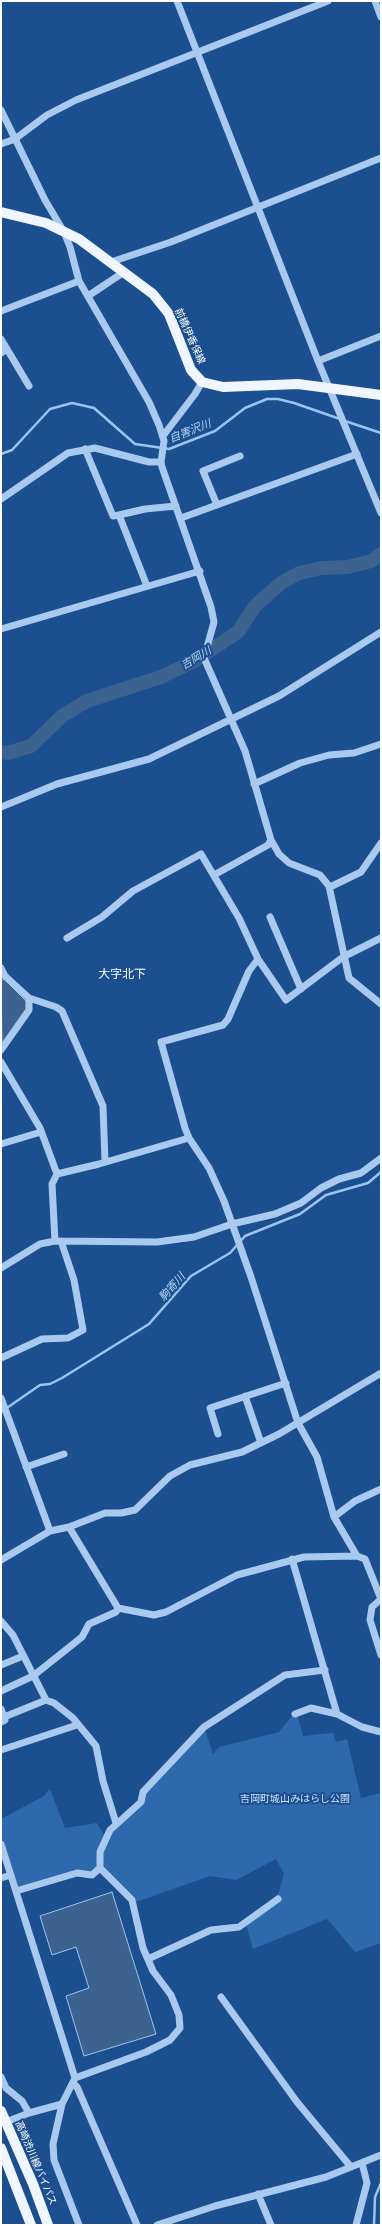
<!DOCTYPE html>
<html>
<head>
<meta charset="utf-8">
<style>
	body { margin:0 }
	#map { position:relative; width:382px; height:2226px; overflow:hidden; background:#1b4f8f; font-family:Lato,sans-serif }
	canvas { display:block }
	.frame { position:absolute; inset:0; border:2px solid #fff; pointer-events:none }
</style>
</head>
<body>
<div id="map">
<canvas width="382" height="2226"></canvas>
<div class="frame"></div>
</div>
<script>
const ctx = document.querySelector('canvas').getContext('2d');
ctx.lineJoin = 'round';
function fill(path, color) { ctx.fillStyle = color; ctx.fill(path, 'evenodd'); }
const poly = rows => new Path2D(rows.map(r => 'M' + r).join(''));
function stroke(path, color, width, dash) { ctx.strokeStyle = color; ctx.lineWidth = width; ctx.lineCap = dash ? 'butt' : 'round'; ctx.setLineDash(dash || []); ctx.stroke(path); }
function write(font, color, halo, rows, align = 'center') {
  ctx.font = font + ' Lato,"Noto Sans JP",sans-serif'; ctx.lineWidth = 4; ctx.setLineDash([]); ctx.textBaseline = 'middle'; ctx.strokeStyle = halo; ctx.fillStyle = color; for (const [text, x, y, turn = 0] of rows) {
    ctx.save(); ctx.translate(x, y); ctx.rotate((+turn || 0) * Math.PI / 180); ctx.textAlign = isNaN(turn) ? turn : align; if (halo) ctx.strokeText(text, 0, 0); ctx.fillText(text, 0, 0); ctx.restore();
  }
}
fill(poly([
	[296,1711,303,1736,333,1733,336,1742,347,1739,361,1798,381,1793,381,1943,355,1952,327,1919,253,1949,245,1921,278,1894,284,1874,276,1859,236,1880,210,1876,136,1902,102,1868,91,1873,17,1888,1,1837,1,1819,44,1796,50,1789,65,1828,97,1823,103,1834,107,1836,205,1730,213,1754,219,1747,279,1732]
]), '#2e69ad');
const water = poly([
	[4,979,27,1002,27,1010,2,1044,1,981,4,979],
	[112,1892,156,2034,84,2056,66,1996,89,1988,76,1947,52,1955,40,1916,112,1892]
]);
fill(water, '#3c6290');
stroke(water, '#9cc4f0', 1);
stroke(poly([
	[345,421,381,433],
	[1,454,12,450,50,409,72,403,94,408,135,444,169,449,215,431,245,408,267,399,278,399,294,403,340,419],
	[1,1412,40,1385,50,1384,62,1378,149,1324,191,1276,230,1253,245,1236,300,1214,326,1195,368,1183,381,1172],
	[374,2225,375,2197,381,2183]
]), '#9cc4f0', 2.5);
stroke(poly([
	[1,752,8,753,31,746,62,716,87,701,161,677,194,661,238,632,255,606,281,583,299,573,322,568,348,567,371,561,381,554]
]), '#3c6290', 14);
stroke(poly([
	[177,1,318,361,381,513],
	[375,1,381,17],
	[1,110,45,200,64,232,70,247,79,281,149,402,159,425,164,441,161,462,162,467,211,607,214,622,204,658,245,751,271,840,279,854,289,863,320,875,329,886,349,978,381,1004],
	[1,144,15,139,47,115,76,100,328,1],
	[111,262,171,242,381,158],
	[88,296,124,272],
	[1,311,79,281],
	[1,339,7,349,1,353],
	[7,349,29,386],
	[318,361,381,336],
	[163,436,195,394,202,382],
	[85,449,113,516,119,515],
	[1,499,68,453,95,448,149,462,161,462],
	[217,505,203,471,240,456],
	[181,518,357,454],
	[147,586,119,515,145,509,176,506],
	[1,629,200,571],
	[254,784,300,763,329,755,354,753,381,744],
	[1,807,57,784,149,759,279,696,381,632],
	[214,875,268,845,271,840],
	[330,887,361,872,381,843],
	[270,917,301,989],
	[67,938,102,917,133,891,201,854,239,918,258,959,286,1000,343,957,381,938],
	[258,959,249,971,228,1019,223,1025,161,1042,185,1128,189,1138,209,1168,224,1201,251,1277,298,1423,317,1457,334,1517,357,1556],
	[1,968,5,976,29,998,56,1007,62,1011,103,1106,105,1162],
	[1,1050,29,1010,29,998],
	[1,1062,40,1128,57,1174,99,1164,189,1138],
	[1,1144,41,1132],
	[55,1241,52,1184,57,1174],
	[1,1268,40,1244,55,1241,157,1242,194,1237,232,1224,275,1214,301,1203,321,1188,339,1179,361,1173,381,1158],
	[1,1358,42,1339,68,1338,83,1330,74,1280,61,1241],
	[245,1396,261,1443],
	[1,1398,50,1531],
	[218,1434,210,1408,286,1383],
	[26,1467,64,1454],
	[334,1517,355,1501,381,1489],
	[69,1527,118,1608],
	[292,1559,337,1714,362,1727,381,1732],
	[1,1560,50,1531,69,1527,105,1513,121,1513,135,1510,170,1476,190,1465,242,1452,279,1434,381,1373],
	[1,1621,13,1635,46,1700,54,1703,73,1718,96,1746,103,1781,116,1823],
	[1,1665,23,1656],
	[1,1691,33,1676,82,1637,89,1624,116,1612,118,1608,154,1615,166,1612,237,1575,304,1557,357,1556,365,1559,381,1599,372,1607,370,1620,381,1655],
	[1,1709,5,1720,1,1722],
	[295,1714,311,1708,337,1714],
	[4,1717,46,1700],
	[1,1750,77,1725],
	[1,1844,75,2078,62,2104,53,2144,54,2160,79,2225],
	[1,1878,11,1875],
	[16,1891,77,1873,92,1875,100,1868],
	[148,1959,211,1930,239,1927,278,1899],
	[221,1997,297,2102,351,2167],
	[1,2077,6,2088,22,2101,29,2113],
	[75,2078,146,2052,170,2040,180,2028,179,2015,171,1995,153,1971,143,1948,132,1900,100,1868,100,1852,110,1830,141,1802,143,1792,204,1727,285,1675,325,1670],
	[73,2083,77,2087,137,2225],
	[6,2122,29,2113,62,2104],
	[258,2194,271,2225],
	[157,2225,215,2206,326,2177,381,2155],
	[356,2225,367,2183,362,2163]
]), '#a9c9ee', 7);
stroke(poly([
	[1,212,46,223,79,239,153,294,169,314,191,370,202,382,223,387,298,384,381,395],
	[1,2111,33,2184,48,2225],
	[1,2148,31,2225]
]), '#f0f6ff', 10);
write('10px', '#fff', '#1b4f8f', [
	["前橋伊香保線",190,336,66],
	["高崎渋川線バイパス",36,2163,67]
]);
write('10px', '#cfe3fa', '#1b4f8f', [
	["吉岡町城山みはらし公園",295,1799]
]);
write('italic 11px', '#b5d3f5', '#1b4f8f', [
	["自害沢川",190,431,-22],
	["吉岡川",196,658,-31],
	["駒寄川",172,1287,-49]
]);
write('12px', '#fff', '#1b4f8f', [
	["大字北下",122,974]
]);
</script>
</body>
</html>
